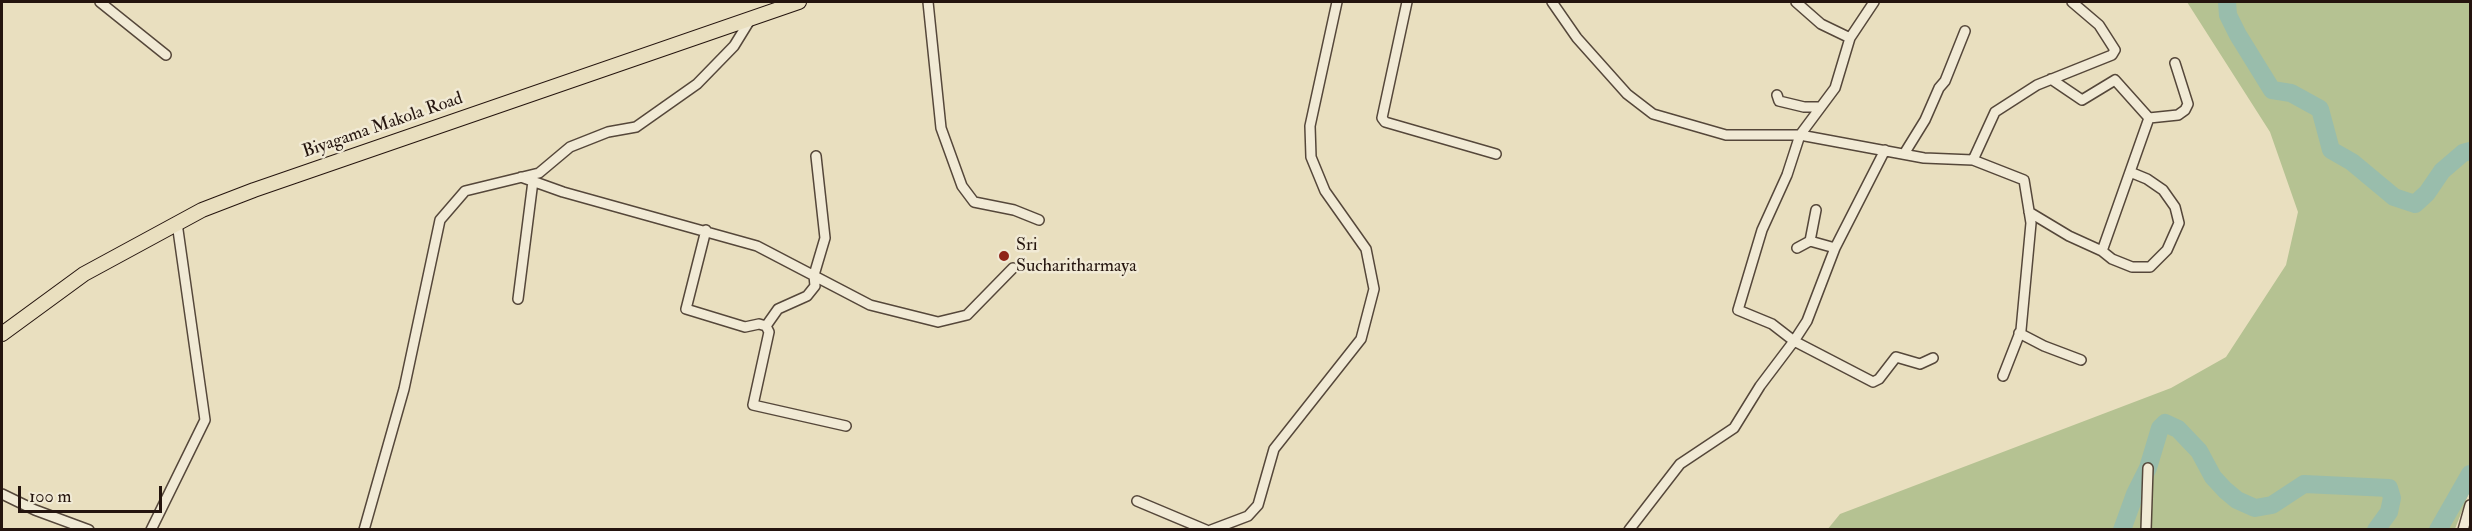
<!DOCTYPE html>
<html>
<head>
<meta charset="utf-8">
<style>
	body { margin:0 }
	#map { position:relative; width:2472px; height:531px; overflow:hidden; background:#e9dfbf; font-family:"IM FELL Double Pica",serif }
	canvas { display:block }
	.frame { position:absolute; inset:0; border:3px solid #24140e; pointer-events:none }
	.scale { position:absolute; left:18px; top:486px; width:144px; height:27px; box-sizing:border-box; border:3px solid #24140e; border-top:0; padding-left:8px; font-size:18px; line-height:21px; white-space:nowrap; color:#24140e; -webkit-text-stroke:4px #f1ead5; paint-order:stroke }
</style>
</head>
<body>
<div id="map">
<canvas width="2472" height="531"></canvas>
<div class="frame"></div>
<div class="scale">100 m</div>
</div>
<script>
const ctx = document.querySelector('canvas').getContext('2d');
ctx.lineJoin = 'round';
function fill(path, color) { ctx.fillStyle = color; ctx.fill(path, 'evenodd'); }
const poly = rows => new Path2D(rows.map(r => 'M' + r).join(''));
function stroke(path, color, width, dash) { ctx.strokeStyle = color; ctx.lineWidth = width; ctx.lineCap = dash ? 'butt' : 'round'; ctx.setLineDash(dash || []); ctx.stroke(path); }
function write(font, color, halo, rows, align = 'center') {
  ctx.font = font + ' "IM FELL Double Pica",serif'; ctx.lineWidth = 5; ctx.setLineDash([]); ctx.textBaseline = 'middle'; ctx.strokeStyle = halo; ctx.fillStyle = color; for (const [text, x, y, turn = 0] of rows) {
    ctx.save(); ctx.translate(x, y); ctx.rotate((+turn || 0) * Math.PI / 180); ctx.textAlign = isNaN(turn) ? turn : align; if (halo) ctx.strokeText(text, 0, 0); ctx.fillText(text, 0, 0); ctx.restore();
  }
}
fill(poly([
	[2187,2,2470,2,2470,490,2455,529,1827,530,1840,514,2171,388,2226,357,2286,265,2298,212,2270,132]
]), '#b5c292');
stroke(poly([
	[2227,2,2228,15,2238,35,2272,90,2291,93,2320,109,2331,150,2352,162,2394,197,2415,204,2427,193,2442,171,2463,153,2470,151],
	[2122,530,2135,494,2148,468,2160,428,2165,423,2178,429,2199,451,2213,477,2225,490,2237,500,2255,508,2272,505,2304,484,2389,488,2392,498,2389,512,2376,530],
	[2438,530,2470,474]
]), '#99bdac', 18);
const minor = poly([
	[100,2,166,55],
	[928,2,941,128,962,186,974,202,1014,210,1039,220],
	[1407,2,1382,118,1385,122,1496,154],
	[1552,2,1577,38,1627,94,1653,114,1726,135,1800,135,1835,88,1850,38,1874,2],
	[1796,2,1821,24,1850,38],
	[2051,79,2082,100,2115,80,2149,118],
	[1777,95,1779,101,1804,107,1820,107],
	[2149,118,2178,115,2185,110,2188,104,2175,63],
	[1885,150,1835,248,1807,321,1794,341,1873,382,1879,379,1896,357,1920,364,1933,358],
	[1904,154,1925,120,1939,88,1945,81,1965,31],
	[1973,160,1995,112,2037,85,2112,55,2115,50,2099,25,2072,2],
	[521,177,563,192,757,246,870,305,938,322,967,315,1013,268],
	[2029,212,2069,236,2102,251,2112,259,2132,267,2150,267,2167,250,2179,223,2175,207,2163,190,2147,179,2130,172],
	[706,230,686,309,745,327,759,324,766,326,769,332,753,405,846,426],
	[1810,241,1816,210],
	[1797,248,1810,241,1835,248],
	[2102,251,2149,118],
	[518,299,533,181],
	[766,326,778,309,807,296,815,286,814,275,825,238,816,156],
	[2019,333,2044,346,2081,360],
	[2,494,35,510,89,530],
	[1137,501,1206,530],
	[151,530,205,420,177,223],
	[364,530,404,389,440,220,465,191,539,173,570,147,608,132,636,127,697,84,734,46,750,20],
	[1211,530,1248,516,1258,505,1274,449,1361,339,1374,289,1366,249,1325,191,1311,157,1310,126,1337,2],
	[1629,530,1680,464,1734,428,1760,386,1794,341,1772,324,1738,310,1762,230,1787,175,1800,135,1924,158,1973,160,2024,180,2031,223,2021,330,2003,376],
	[2146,530,2148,468],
	[2463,530,2470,505]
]);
const primary = poly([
	[2,334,84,274,202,210,254,190,799,2]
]);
stroke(minor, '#55473a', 12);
stroke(primary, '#24140e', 16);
stroke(minor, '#f1ead5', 9);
stroke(primary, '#e9dfbf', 14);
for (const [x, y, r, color] of [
	[1004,256,6,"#8f2418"]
]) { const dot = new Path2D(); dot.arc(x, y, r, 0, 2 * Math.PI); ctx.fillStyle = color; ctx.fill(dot); stroke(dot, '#f1ead5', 2); }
write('18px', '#24140e', '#f1ead5', [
	["Biyagama Makola Road",383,126,-19]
]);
write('18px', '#24140e', '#f1ead5', [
	["Sri",1016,246],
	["Sucharitharmaya",1016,267]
], 'left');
</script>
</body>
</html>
